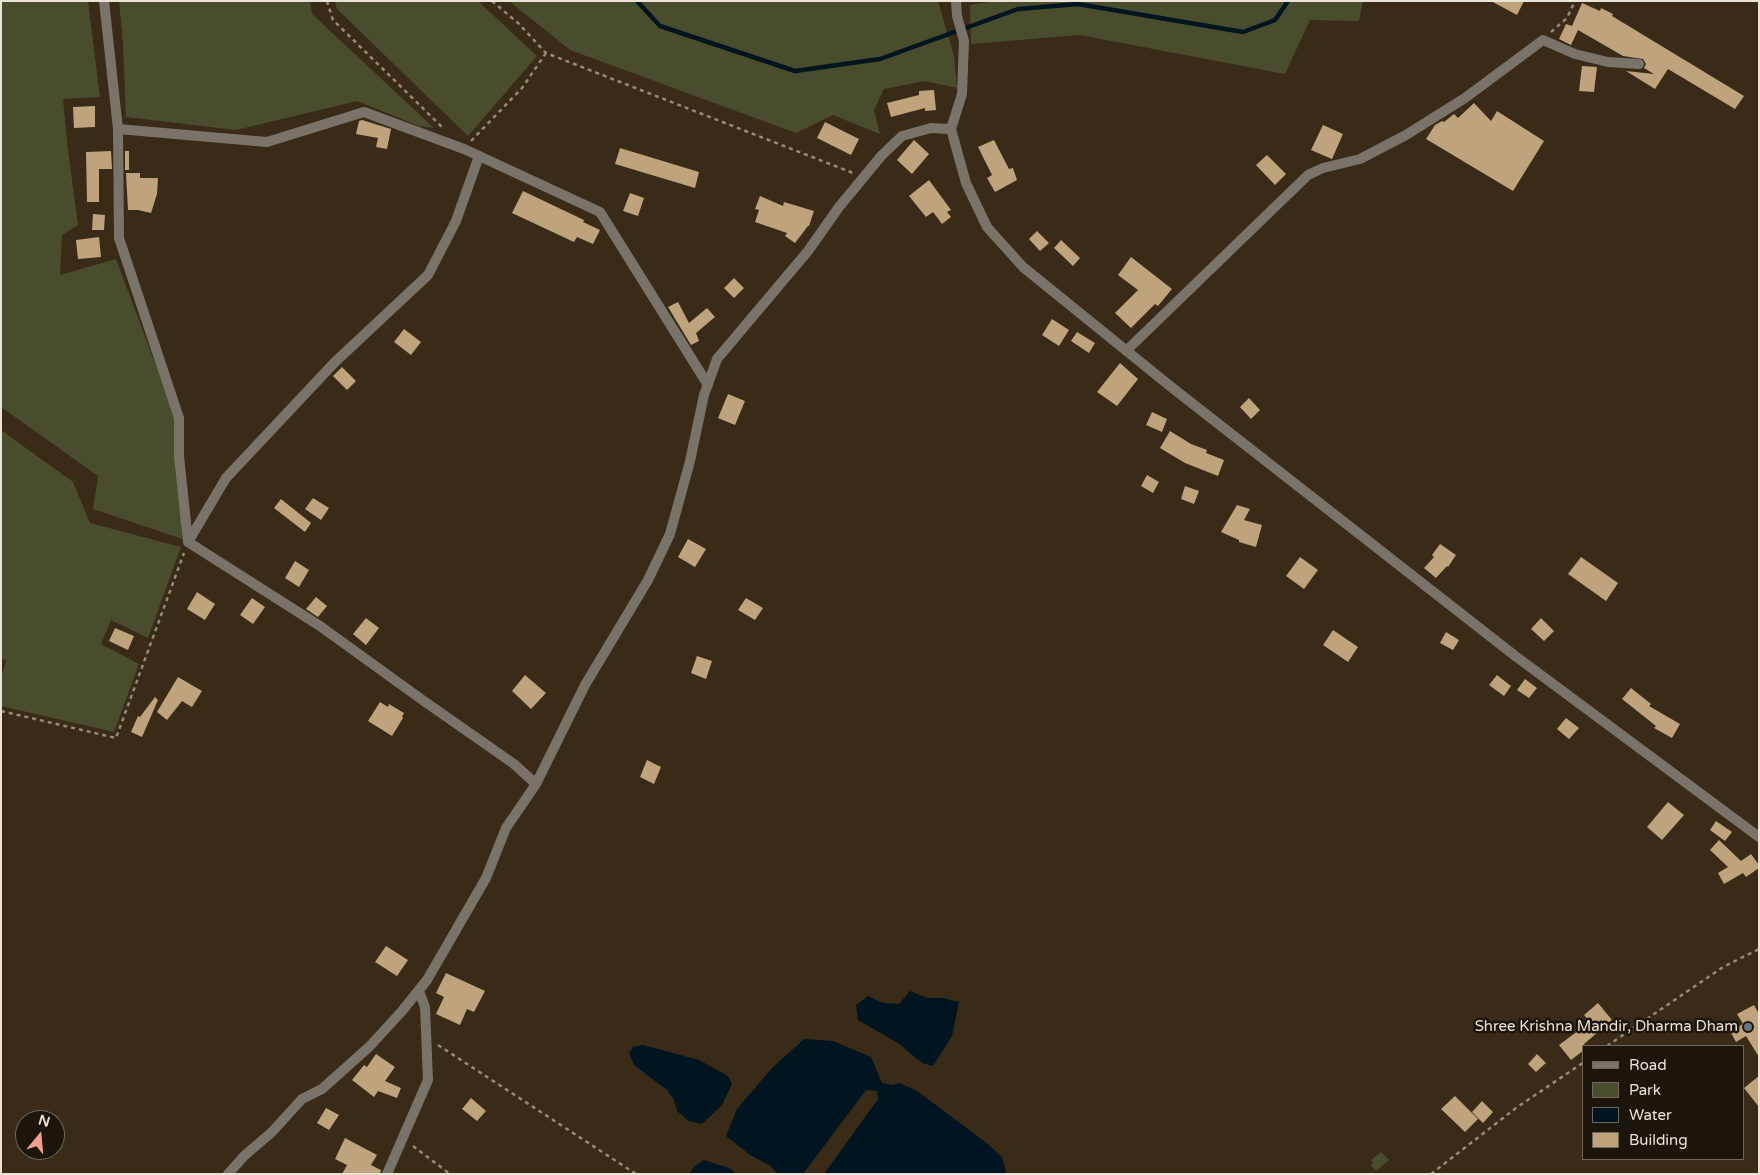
<!DOCTYPE html>
<html>
<head>
<meta charset="utf-8">
<style>
	body { margin:0 }
	#map { position:relative; width:1760px; height:1175px; overflow:hidden; background:#392b17; font-family:"Varela Round",sans-serif }
	canvas { display:block }
	.frame { position:absolute; inset:0; border:2px solid #ece3d7; pointer-events:none }
	.legend { position:absolute; left:1582px; top:1045px; width:162px; height:115px; box-sizing:border-box; background:#1b150c; border:1px solid #6f675d; margin:0; padding:6px 9px; list-style:none; font-size:15px; color:#ece3d7 }
	.legend li { display:flex; align-items:center; gap:10px; height:25px }
	.legend b { width:25px; border:1px solid #6f675d }
	.north { position:absolute; left:15px; top:1110px; width:50px; height:50px; box-sizing:border-box; background:#1b150c; border:1px solid #6f675d; border-radius:50%; rotate:17deg; font-size:14px; font-weight:700; line-height:20px; text-align:center; color:#ece3d7 }
	.north::after { content:''; display:block; margin:auto; width:18px; height:22px; background:#f59d8f; clip-path:polygon(50% 0,100% 100%,50% 72%,0 100%) }
</style>
</head>
<body>
<div id="map">
<canvas width="1760" height="1175"></canvas>
<div class="frame"></div>
<ul class="legend">
<li><b style="height:6px;background:#797369"></b>Road</li>
<li><b style="height:14px;background:#4a4c2e"></b>Park</li>
<li><b style="height:14px;background:#00151f"></b>Water</li>
<li><b style="height:14px;background:#bfa37c"></b>Building</li>
</ul>
<div class="north">N</div>
</div>
<script>
const ctx = document.querySelector('canvas').getContext('2d');
ctx.lineJoin = 'round';
function fill(path, color) { ctx.fillStyle = color; ctx.fill(path, 'evenodd'); }
const poly = rows => new Path2D(rows.map(r => 'M' + r).join(''));
function stroke(path, color, width, dash) { ctx.strokeStyle = color; ctx.lineWidth = width; ctx.lineCap = dash ? 'butt' : 'round'; ctx.setLineDash(dash || []); ctx.stroke(path); }
function write(font, color, halo, rows, align = 'center') {
  ctx.font = font + ' "Varela Round",sans-serif'; ctx.lineWidth = 5; ctx.setLineDash([]); ctx.textBaseline = 'middle'; ctx.strokeStyle = halo; ctx.fillStyle = color; for (const [text, x, y, turn = 0] of rows) {
    ctx.save(); ctx.translate(x, y); ctx.rotate((+turn || 0) * Math.PI / 180); ctx.textAlign = isNaN(turn) ? turn : align; if (halo) ctx.strokeText(text, 0, 0); ctx.fillText(text, 0, 0); ctx.restore();
  }
}
fill(poly([
	[1,1,88,1,100,97,63,99,68,150,78,225,62,235,60,275,116,259,176,419,182,539,93,509,98,476,1,407],
	[119,1,310,1,312,14,434,128,419,126,357,101,236,130,126,117,123,43],
	[335,1,478,1,537,56,468,136,337,9],
	[509,1,938,1,954,56,957,88,925,81,884,89,874,110,880,134,833,115,796,133,570,50],
	[995,1,1363,1,1359,21,1310,20,1285,74,1080,35,971,44,970,5],
	[1,430,73,482,90,523,181,547,148,638,111,620,101,644,139,664,114,732,1,706,1,678,6,661,1,658],
	[1381,1152,1389,1160,1376,1171,1371,1165,1373,1163,1371,1160]
]), '#4a4c2e');
fill(poly([
	[910,991,927,998,943,998,959,1002,952,1036,933,1066,922,1063,898,1043,858,1020,856,1005,868,996,883,1003,899,1004],
	[804,1039,833,1041,871,1057,882,1083,893,1085,900,1083,917,1091,988,1144,1002,1157,1006,1172,1005,1174,824,1174,878,1099,877,1091,866,1090,803,1174,777,1174,771,1166,750,1155,726,1136,737,1109,772,1068],
	[643,1045,699,1060,728,1076,732,1084,722,1105,702,1124,689,1121,677,1111,674,1100,667,1090,634,1065,629,1053,633,1047],
	[704,1160,729,1168,737,1174,689,1174,695,1166]
]), '#00151f');
stroke(poly([
	[637,1,660,26,795,71,880,59,1018,9,1078,4,1243,32,1275,20,1288,1]
]), '#00151f', 4.5);
fill(poly([
	[1491,1,1524,1,1517,15],
	[1582,3,1600,11,1601,8,1613,14,1612,16,1744,96,1735,109,1668,69,1655,89,1626,71,1654,74,1644,68,1646,64,1643,59,1623,56,1578,30,1571,45,1559,39,1566,24,1572,26],
	[1582,66,1597,67,1594,92,1579,91],
	[934,90,936,110,925,111,925,108,891,117,887,103,919,95,919,91],
	[1474,103,1491,121,1497,111,1544,141,1513,191,1426,139,1435,125,1442,121,1444,122,1454,114,1458,118],
	[95,106,95,127,74,128,73,107],
	[362,120,391,129,387,149,376,147,378,138,356,134,359,121],
	[825,122,859,139,851,155,817,138],
	[1323,125,1343,134,1332,159,1311,150],
	[914,140,929,154,912,174,897,160],
	[994,140,1009,169,1013,168,1017,180,995,192,987,178,992,175,978,147],
	[620,148,699,172,695,188,615,164],
	[111,151,112,169,99,169,99,202,87,202,86,152],
	[125,151,129,151,129,170,125,170],
	[1267,155,1286,174,1275,185,1256,165],
	[126,173,140,173,140,178,158,178,157,194,151,213,138,210,128,210],
	[929,180,951,210,947,212,951,217,942,224,933,212,926,217,909,196],
	[523,191,584,220,583,222,600,230,593,244,577,237,574,242,512,213],
	[630,193,644,198,638,216,623,211],
	[760,196,783,206,784,202,814,211,809,226,808,226,795,243,785,236,787,233,755,222,759,210,755,209],
	[93,214,105,215,104,230,92,230],
	[1037,231,1049,243,1040,251,1029,239],
	[99,237,101,257,78,259,76,240],
	[1061,240,1080,258,1073,266,1054,248],
	[1131,257,1172,289,1158,306,1155,304,1131,328,1115,313,1138,290,1118,275],
	[734,278,744,288,734,298,724,288],
	[678,302,689,323,707,308,715,317,696,333,699,341,691,345,668,307],
	[1052,319,1069,330,1059,346,1042,335],
	[404,329,421,342,411,355,394,342],
	[1077,332,1095,343,1089,353,1071,341],
	[1120,363,1138,379,1117,406,1097,392],
	[342,367,356,381,347,390,333,376],
	[728,394,745,401,735,425,718,418],
	[1249,398,1260,410,1251,419,1240,407],
	[1152,412,1167,419,1162,432,1146,425],
	[1170,431,1191,444,1207,450,1206,453,1224,460,1218,476,1185,463,1160,448],
	[1147,475,1159,482,1153,493,1141,486],
	[1185,486,1199,491,1194,504,1181,499],
	[313,498,329,508,321,520,305,509],
	[281,499,311,523,305,532,274,508],
	[1237,505,1250,509,1244,520,1262,525,1256,547,1239,542,1239,540,1221,532],
	[688,539,706,549,695,567,678,557],
	[1440,544,1456,555,1448,567,1447,566,1436,578,1424,568,1434,557,1432,555],
	[1300,557,1318,570,1304,589,1286,576],
	[1581,557,1618,583,1606,601,1568,574],
	[295,561,309,570,299,587,285,578],
	[197,592,215,604,205,620,187,609],
	[316,597,327,606,318,617,306,609],
	[252,598,265,607,253,624,240,615],
	[746,598,763,608,755,620,738,610],
	[366,618,379,628,366,645,353,634],
	[1541,618,1554,631,1544,641,1531,629],
	[115,628,134,636,128,650,109,641],
	[1333,630,1358,647,1348,662,1323,645],
	[1446,632,1459,640,1453,650,1440,643],
	[697,656,712,661,706,679,691,673],
	[525,675,546,693,531,709,512,691],
	[1497,675,1511,686,1504,696,1489,685],
	[178,677,202,691,192,707,182,701,167,720,157,712],
	[1525,679,1537,688,1529,698,1517,690],
	[1631,688,1651,704,1649,706,1680,724,1672,738,1654,728,1656,726,1622,699],
	[155,697,158,700,142,737,131,732,138,716,140,717],
	[380,702,388,707,389,704,404,713,402,717,403,718,392,736,368,721],
	[1566,718,1579,728,1569,739,1557,729],
	[647,760,661,767,654,784,640,777],
	[1668,802,1684,815,1662,840,1647,827],
	[1716,821,1732,832,1725,841,1710,830],
	[1719,840,1741,861,1751,854,1759,865,1759,868,1746,877,1743,873,1724,884,1718,873,1728,867,1710,850],
	[386,946,408,960,397,976,375,962],
	[446,973,485,991,474,1012,467,1009,460,1025,436,1014,444,997,436,993],
	[1598,1003,1612,1020,1584,1044,1585,1046,1584,1046,1584,1050,1571,1060,1559,1045,1590,1022,1584,1015],
	[1754,1005,1759,1014,1759,1057,1746,1036,1736,1042,1730,1031,1743,1024,1737,1014],
	[376,1054,395,1067,385,1081,401,1088,397,1098,378,1091,374,1097,352,1080,364,1065,367,1067],
	[1537,1054,1546,1063,1536,1072,1528,1064],
	[1759,1076,1759,1107,1744,1088],
	[1455,1096,1478,1119,1465,1132,1441,1109],
	[471,1098,486,1111,477,1121,462,1109],
	[1482,1101,1493,1112,1483,1123,1472,1112],
	[326,1108,339,1115,329,1130,317,1123],
	[345,1138,377,1155,371,1165,381,1170,380,1174,342,1174,347,1165,335,1159]
]), '#bfa37c');
stroke(poly([
	[327,1,333,20,443,128],
	[492,1,518,23,546,53,853,173],
	[1551,32,1567,18,1575,1],
	[471,141,522,88,546,53],
	[1,711,116,738,184,553],
	[438,1045,636,1174],
	[1607,1046,1723,967,1759,949],
	[413,1146,450,1174],
	[1431,1174,1516,1108,1584,1062]
]), '#968a7a', 2.5, [4, 4]);
stroke(poly([
	[104,1,118,129],
	[951,129,966,183,987,227,1023,267,1170,386,1514,655,1759,837],
	[1126,351,1308,175,1323,168,1360,159,1406,135,1465,98,1543,40,1575,54,1608,62,1639,64],
	[188,542,179,456,179,418,119,238,118,129,267,142,364,112,464,149,600,212,708,385],
	[188,542,226,478,335,362,428,275,456,221,479,156],
	[188,542,320,626,421,699,514,764,536,784],
	[228,1174,244,1156,272,1132,302,1099,322,1089,370,1046,402,1011,427,980,486,878,506,828,536,784,585,685,648,580,670,534,690,461,704,395,717,359,808,251,839,207,882,155,902,136,931,128,951,129,962,94,964,41,957,16,956,1],
	[387,1174,428,1080,425,1007,419,991]
]), '#797369', 10);
for (const [x, y, r, color] of [
	[1748,1027,5,"#6b7280"]
]) { const dot = new Path2D(); dot.arc(x, y, r, 0, 2 * Math.PI); ctx.fillStyle = color; ctx.fill(dot); stroke(dot, '#1b150c', 2); }
write('15px', '#ece3d7', '#1b150c', [
	["Shree Krishna Mandir, Dharma Dham",1738,1027]
], 'right');
</script>
</body>
</html>
